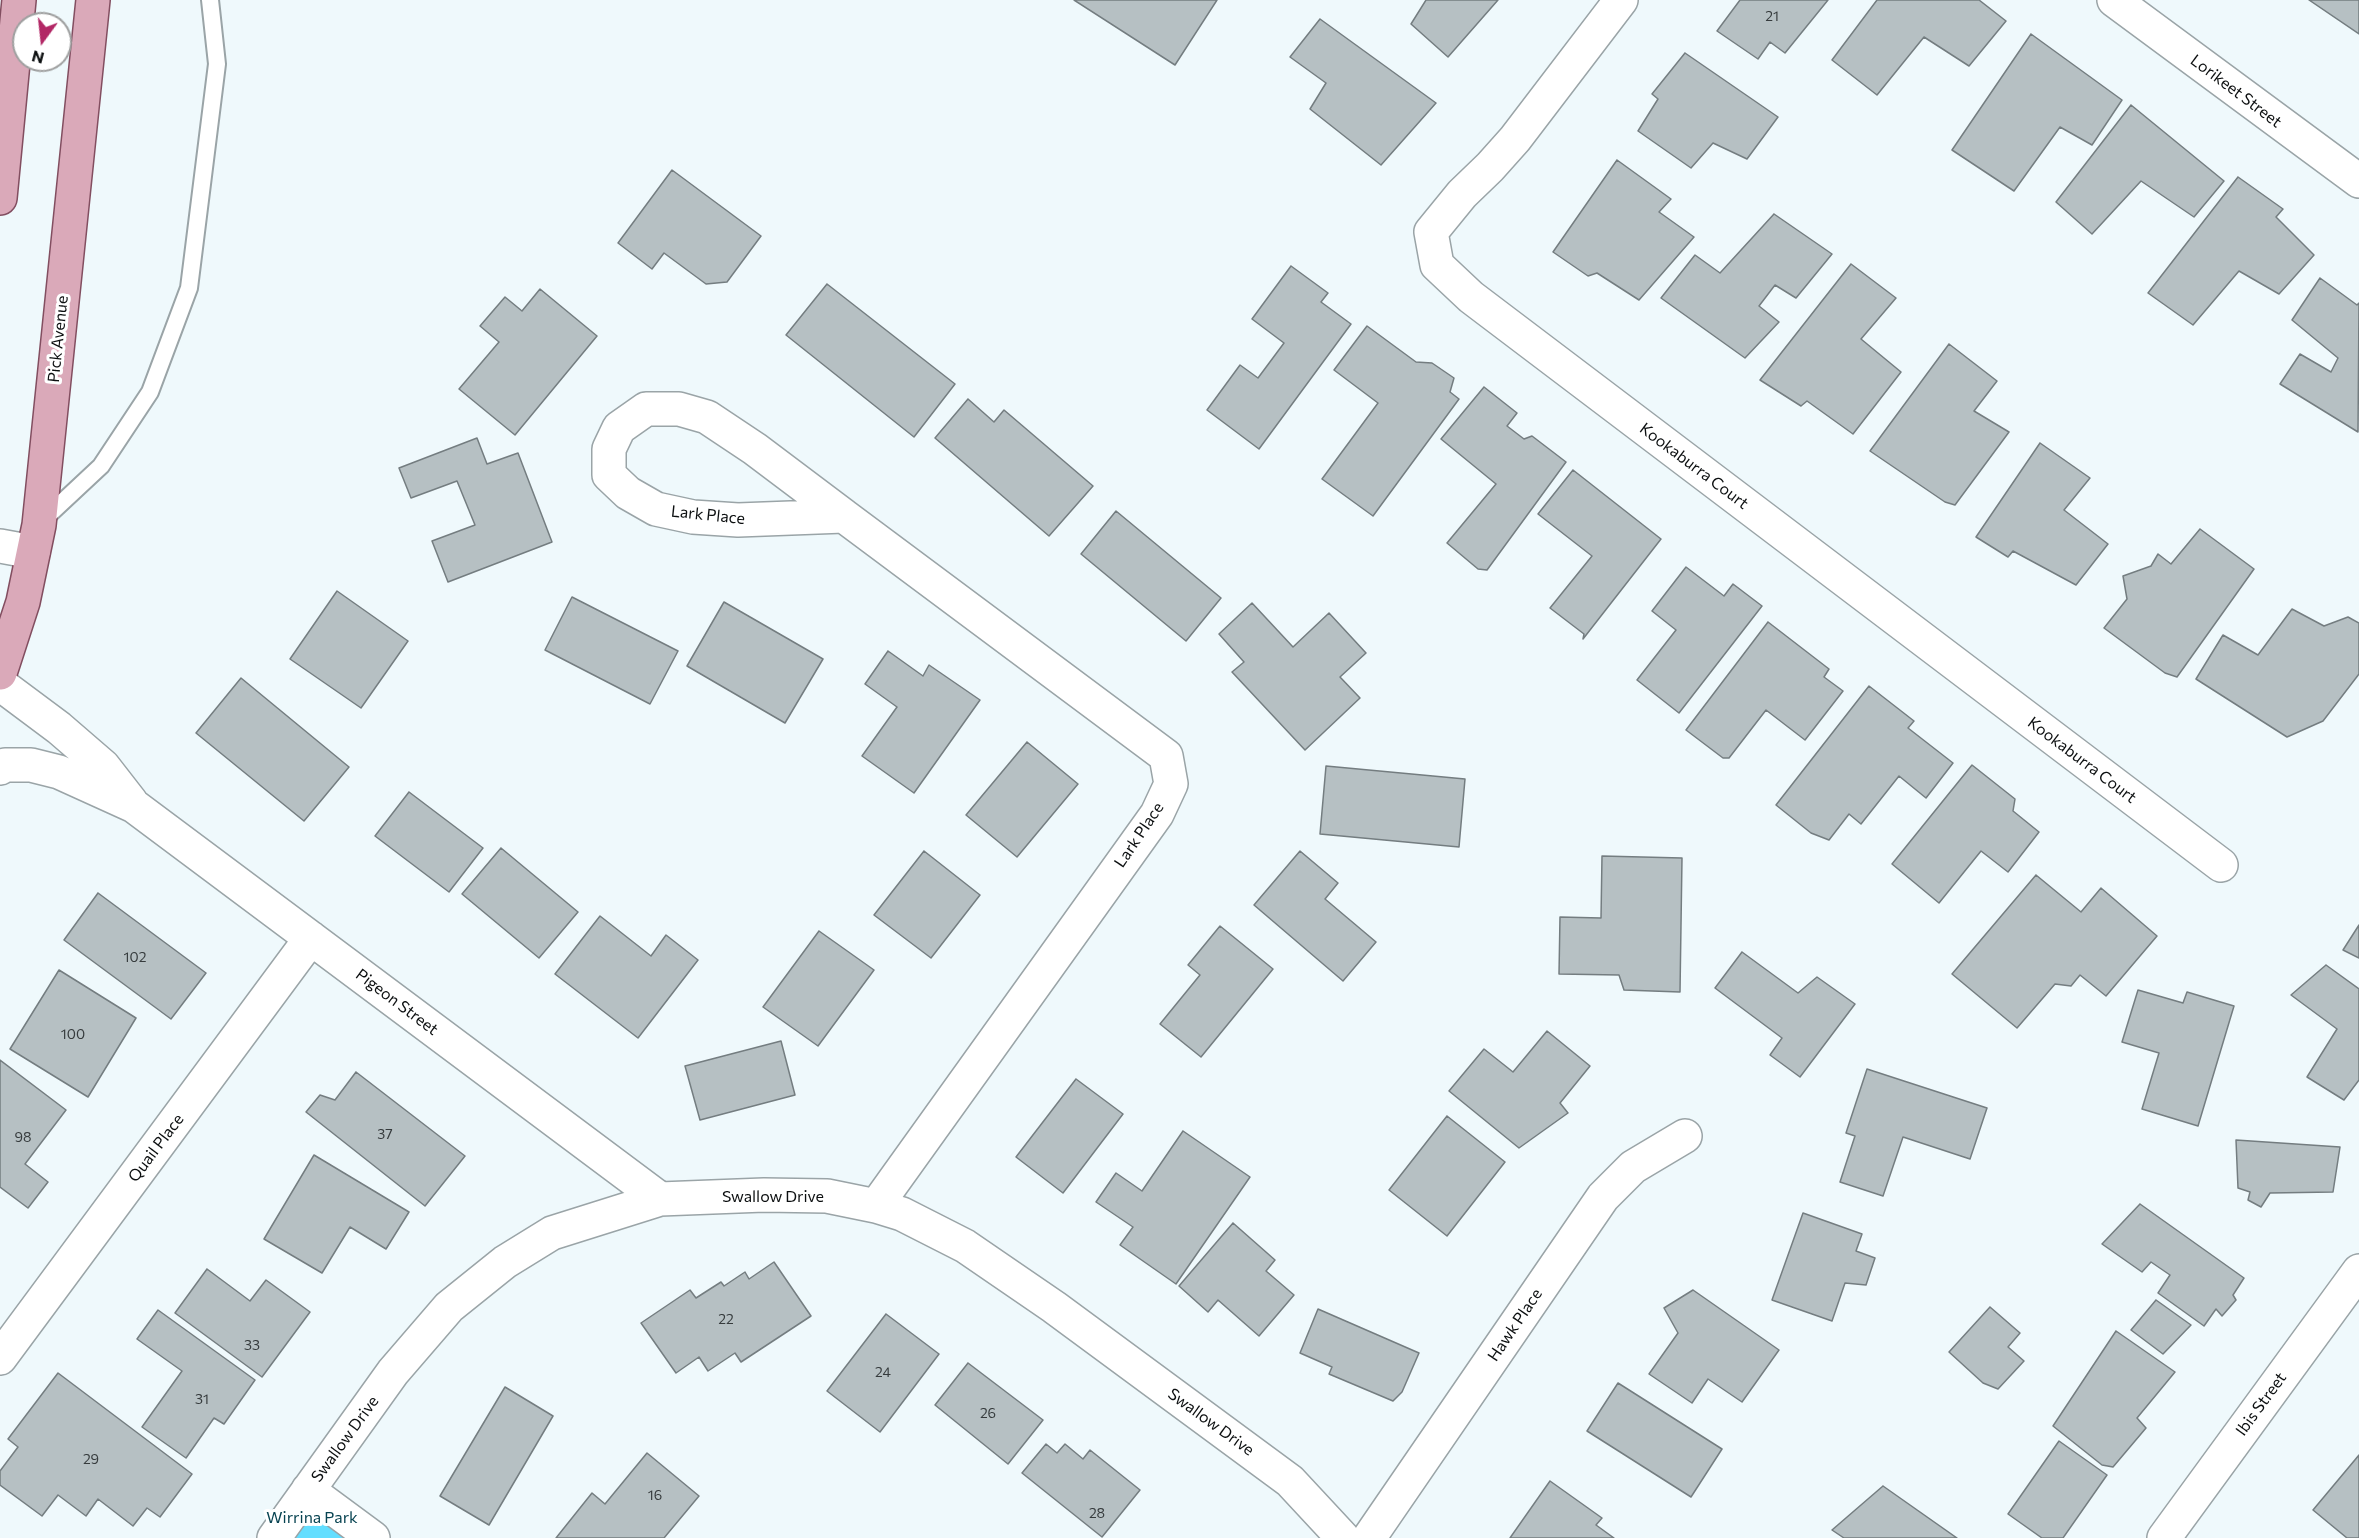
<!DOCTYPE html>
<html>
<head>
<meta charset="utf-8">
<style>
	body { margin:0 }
	#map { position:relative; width:2359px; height:1538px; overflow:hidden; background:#eff9fc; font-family:Commissioner,sans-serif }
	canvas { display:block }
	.north { position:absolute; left:12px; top:12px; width:60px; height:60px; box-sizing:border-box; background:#fff; border:2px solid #9e9f9f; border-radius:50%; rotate:195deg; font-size:16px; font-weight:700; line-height:24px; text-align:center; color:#0c0f10 }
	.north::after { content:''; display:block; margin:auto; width:21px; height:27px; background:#b22765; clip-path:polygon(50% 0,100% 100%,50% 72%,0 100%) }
</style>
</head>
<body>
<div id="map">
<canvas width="2359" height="1538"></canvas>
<div class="north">N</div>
</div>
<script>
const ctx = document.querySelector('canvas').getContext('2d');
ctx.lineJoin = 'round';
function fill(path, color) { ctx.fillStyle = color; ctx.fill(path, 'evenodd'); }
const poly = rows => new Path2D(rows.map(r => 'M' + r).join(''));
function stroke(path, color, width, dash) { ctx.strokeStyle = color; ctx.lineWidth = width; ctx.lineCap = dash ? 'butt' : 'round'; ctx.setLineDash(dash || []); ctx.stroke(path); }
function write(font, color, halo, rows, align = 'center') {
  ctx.font = font + ' Commissioner,sans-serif'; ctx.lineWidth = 6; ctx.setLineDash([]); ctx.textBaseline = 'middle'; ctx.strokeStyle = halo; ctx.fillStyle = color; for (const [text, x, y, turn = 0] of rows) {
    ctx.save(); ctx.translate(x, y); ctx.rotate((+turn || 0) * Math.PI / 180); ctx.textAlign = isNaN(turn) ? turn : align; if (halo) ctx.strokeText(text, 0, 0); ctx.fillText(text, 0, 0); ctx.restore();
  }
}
fill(poly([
	[308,1490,373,1538,274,1538]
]), '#63deff');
const building = poly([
	[1074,0,1217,0,1175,65,1074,0],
	[1426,0,1498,0,1448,57,1411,24,1426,0],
	[1740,0,1828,0,1785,53,1770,42,1758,59,1717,31,1740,0],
	[1877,0,1979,0,2006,21,1969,66,1924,37,1877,95,1832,60,1877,0],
	[2309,0,2359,0,2359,34,2309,0],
	[1320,19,1436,103,1381,165,1310,109,1326,83,1290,57,1320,19],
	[2031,34,2122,100,2092,145,2060,127,2014,191,1952,150,2031,34],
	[1685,53,1778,117,1747,159,1713,143,1691,168,1638,131,1658,99,1652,94,1685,53],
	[2131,105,2224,181,2194,217,2141,181,2092,234,2056,202,2131,105],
	[1617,160,1671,199,1659,212,1694,237,1639,300,1597,273,1588,276,1553,252,1617,160],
	[672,170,761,236,727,282,706,284,664,253,652,269,618,243,672,170],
	[2238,177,2283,209,2276,217,2314,255,2279,294,2239,271,2193,325,2148,293,2238,177],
	[1774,214,1832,254,1796,298,1775,285,1759,306,1779,322,1745,358,1661,298,1695,255,1720,273,1774,214],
	[1851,264,1896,298,1861,339,1901,372,1853,434,1807,401,1801,406,1760,380,1851,264],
	[1291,266,1328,293,1321,302,1351,324,1259,449,1207,410,1240,365,1258,378,1284,343,1252,319,1291,266],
	[2320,278,2357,305,2359,303,2358,432,2280,384,2300,354,2331,372,2338,358,2292,320,2320,278],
	[827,284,955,384,914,437,786,335,827,284],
	[540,289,597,336,515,435,459,389,499,342,480,326,505,297,522,311,540,289],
	[1367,326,1416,362,1432,363,1454,378,1450,392,1459,399,1373,516,1322,479,1378,403,1334,370,1367,326],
	[1949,344,1997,381,1974,411,2009,432,1955,505,1945,502,1870,451,1949,344],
	[1484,387,1517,413,1507,426,1524,439,1532,436,1566,462,1487,570,1478,569,1447,543,1496,484,1441,439,1484,387],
	[968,399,994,422,1004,410,1093,486,1049,536,935,438,968,399],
	[477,438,487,464,518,453,552,542,448,582,432,541,475,525,457,481,411,498,399,468,477,438],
	[2040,443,2090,478,2064,510,2108,544,2076,585,2013,551,2008,557,1976,537,2040,443],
	[1573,470,1661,539,1583,639,1584,634,1550,608,1592,556,1538,514,1573,470],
	[1116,511,1221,598,1186,641,1081,554,1116,511],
	[2200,529,2254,569,2177,677,2165,673,2104,628,2127,599,2123,576,2151,566,2158,554,2171,564,2200,529],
	[1686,567,1724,596,1733,584,1762,606,1679,713,1637,680,1676,630,1652,611,1686,567],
	[337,591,408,641,361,708,290,659,337,591],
	[572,597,678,651,650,704,545,650,572,597],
	[724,602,823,659,785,723,687,666,724,602],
	[1252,603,1293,647,1329,613,1366,653,1340,677,1360,698,1305,750,1232,672,1244,662,1219,634,1252,603],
	[2292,609,2324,626,2348,617,2359,623,2359,674,2323,721,2287,737,2196,679,2223,635,2258,655,2292,609],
	[1768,622,1829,669,1824,677,1843,691,1805,740,1766,710,1729,758,1723,758,1686,730,1768,622],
	[888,651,923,676,929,665,980,700,914,793,862,756,897,707,865,684,888,651],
	[241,678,349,767,304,821,196,733,241,678],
	[1869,686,1914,721,1908,728,1953,763,1926,798,1899,776,1861,824,1849,814,1829,840,1811,833,1776,805,1869,686],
	[1027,742,1078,784,1017,857,966,815,1027,742],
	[1972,765,2015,799,2013,811,2039,832,2008,872,1981,851,1939,903,1892,864,1972,765],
	[1326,766,1465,779,1459,847,1320,834,1326,766],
	[409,792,483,848,449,892,375,836,409,792],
	[501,848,578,912,539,958,462,894,501,848],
	[924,851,980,895,931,958,874,915,924,851],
	[1300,851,1338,883,1325,899,1376,942,1343,981,1254,905,1300,851],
	[1602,856,1682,858,1680,992,1624,990,1619,975,1559,974,1560,917,1601,918,1602,856],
	[2036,875,2081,912,2101,888,2157,936,2106,996,2080,975,2071,986,2055,984,2017,1028,1952,974,2036,875],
	[98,893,206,973,171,1019,64,940,98,893],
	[600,916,651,956,666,935,698,960,638,1038,555,974,600,916],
	[2359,925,2359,958,2343,950,2359,925],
	[1220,926,1273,969,1201,1057,1160,1024,1200,975,1188,965,1220,926],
	[819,931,874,970,818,1046,763,1007,819,931],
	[1742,952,1798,993,1817,977,1855,1004,1800,1077,1770,1055,1782,1038,1715,988,1742,952],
	[2326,965,2359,989,2359,1080,2344,1100,2307,1077,2337,1029,2291,995,2326,965],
	[59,970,136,1018,88,1097,10,1049,59,970],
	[2138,990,2183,1003,2187,992,2234,1006,2198,1126,2142,1109,2159,1053,2122,1042,2138,990],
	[1547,1031,1590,1066,1560,1103,1568,1113,1519,1148,1449,1091,1484,1049,1513,1072,1547,1031],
	[781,1041,795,1095,700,1120,685,1066,781,1041],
	[0,1060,66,1110,25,1164,48,1182,28,1208,0,1187,0,1060],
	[1867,1069,1987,1108,1970,1159,1903,1137,1883,1196,1840,1182,1855,1136,1846,1133,1867,1069],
	[356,1072,465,1156,425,1206,306,1112,320,1095,335,1100,356,1072],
	[1076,1079,1123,1114,1063,1193,1016,1157,1076,1079],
	[1447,1116,1505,1162,1447,1236,1389,1190,1447,1116],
	[1183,1131,1250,1177,1176,1284,1120,1245,1133,1227,1096,1202,1116,1173,1142,1191,1183,1131],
	[2236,1140,2340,1147,2333,1192,2270,1193,2261,1207,2248,1200,2250,1192,2238,1188,2236,1140],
	[314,1155,409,1212,386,1249,350,1227,322,1273,264,1239,314,1155],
	[2140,1204,2244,1278,2233,1295,2236,1300,2222,1316,2216,1309,2204,1326,2158,1293,2170,1275,2151,1262,2142,1272,2102,1244,2140,1204],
	[1803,1213,1862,1234,1856,1251,1875,1258,1866,1285,1845,1283,1832,1321,1772,1300,1803,1213],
	[1233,1223,1275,1260,1266,1271,1294,1295,1259,1336,1218,1300,1208,1312,1179,1286,1233,1223],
	[774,1262,811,1316,741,1362,735,1353,708,1371,699,1357,676,1373,641,1323,690,1290,696,1298,721,1282,724,1286,745,1272,749,1279,774,1262],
	[207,1269,250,1301,266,1280,310,1312,262,1377,175,1313,207,1269],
	[1693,1290,1779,1350,1742,1402,1708,1379,1692,1403,1649,1374,1678,1333,1664,1308,1693,1290],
	[2156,1300,2191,1325,2163,1354,2131,1330,2156,1300],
	[1990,1307,2020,1333,2008,1347,2024,1361,1998,1389,1983,1383,1949,1352,1990,1307],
	[1318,1309,1419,1353,1402,1392,1393,1401,1329,1374,1332,1367,1300,1353,1318,1309],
	[158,1310,255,1380,224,1424,214,1418,186,1458,142,1427,182,1371,137,1339,158,1310],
	[886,1314,939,1354,880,1432,827,1391,886,1314],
	[2116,1331,2175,1372,2137,1418,2146,1428,2113,1467,2102,1465,2053,1426,2116,1331],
	[968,1363,1043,1420,1008,1464,935,1405,968,1363],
	[58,1373,192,1474,160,1517,147,1508,133,1526,98,1499,86,1516,58,1495,42,1516,0,1485,0,1471,18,1447,8,1439,58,1373],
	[1618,1383,1722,1449,1691,1497,1587,1431,1618,1383],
	[505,1387,553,1416,489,1525,440,1496,505,1387],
	[2059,1441,2107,1475,2063,1538,2042,1538,2008,1514,2059,1441],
	[1046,1444,1057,1453,1065,1444,1083,1459,1090,1450,1140,1490,1102,1537,1022,1473,1046,1444],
	[647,1453,699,1496,664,1538,556,1538,592,1493,605,1504,647,1453],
	[2359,1455,2359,1538,2347,1538,2313,1510,2359,1455],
	[1550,1481,1602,1518,1596,1525,1614,1538,1510,1538,1550,1481],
	[1883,1486,1957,1538,1844,1538,1832,1530,1883,1486]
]);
fill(building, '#b6c0c3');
stroke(building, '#747d80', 1.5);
const lane = poly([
	[41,522,101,466,150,392,189,288,217,64,210,0]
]);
const street = poly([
	[1621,0,1515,139,1490,167,1462,194,1431,232,1437,265,1471,297,2221,865],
	[2114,0,2359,181],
	[844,516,755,449,707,417,679,409,646,409,619,428,609,449,609,475,628,493,656,509,693,517,738,520,844,516,1166,756,1171,784,1157,814,876,1206],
	[0,546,33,552],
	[0,684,59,728,103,766,131,802],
	[0,768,5,765,31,765,59,772,134,806,660,1199],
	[0,1358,311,938],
	[308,1490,373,1538],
	[274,1538,393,1372,449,1307,505,1262,552,1233,660,1199,764,1195,827,1196,876,1206,902,1214,965,1246,1054,1307,1290,1481,1343,1538],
	[1369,1538,1603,1197,1633,1167,1685,1136],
	[2164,1538,2359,1271]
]);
const primary = poly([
	[0,198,19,0],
	[0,673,23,602,39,525,93,0]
]);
stroke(lane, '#9aa4a7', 20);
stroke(street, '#9aa4a7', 36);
stroke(primary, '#824e60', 36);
stroke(lane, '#fff', 16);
stroke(street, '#fff', 33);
stroke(primary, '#daa9b9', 33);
write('14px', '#363b3d', null, [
	["21",1772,16],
	["102",135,957],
	["100",73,1034],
	["37",385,1134],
	["98",23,1137],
	["22",726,1319],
	["33",252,1345],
	["24",883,1372],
	["31",202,1399],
	["26",988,1413],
	["29",91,1459],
	["16",655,1495],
	["28",1097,1513]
]);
write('16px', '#0c0f10', '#fff', [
	["Lorikeet Street",2236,91,37],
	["Pick Avenue",58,339,-84],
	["Kookaburra Court",1694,466,37],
	["Lark Place",708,515,6],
	["Kookaburra Court",2082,760,37],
	["Lark Place",1139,835,-56],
	["Pigeon Street",397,1002,37],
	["Quail Place",156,1148,-53],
	["Swallow Drive",773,1197],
	["Hawk Place",1515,1325,-56],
	["Ibis Street",2261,1404,-54],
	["Swallow Drive",1211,1422,36],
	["Swallow Drive",345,1439,-54]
]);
write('16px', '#074351', '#fff', [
	["Wirrina Park",312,1518]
]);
</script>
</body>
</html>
